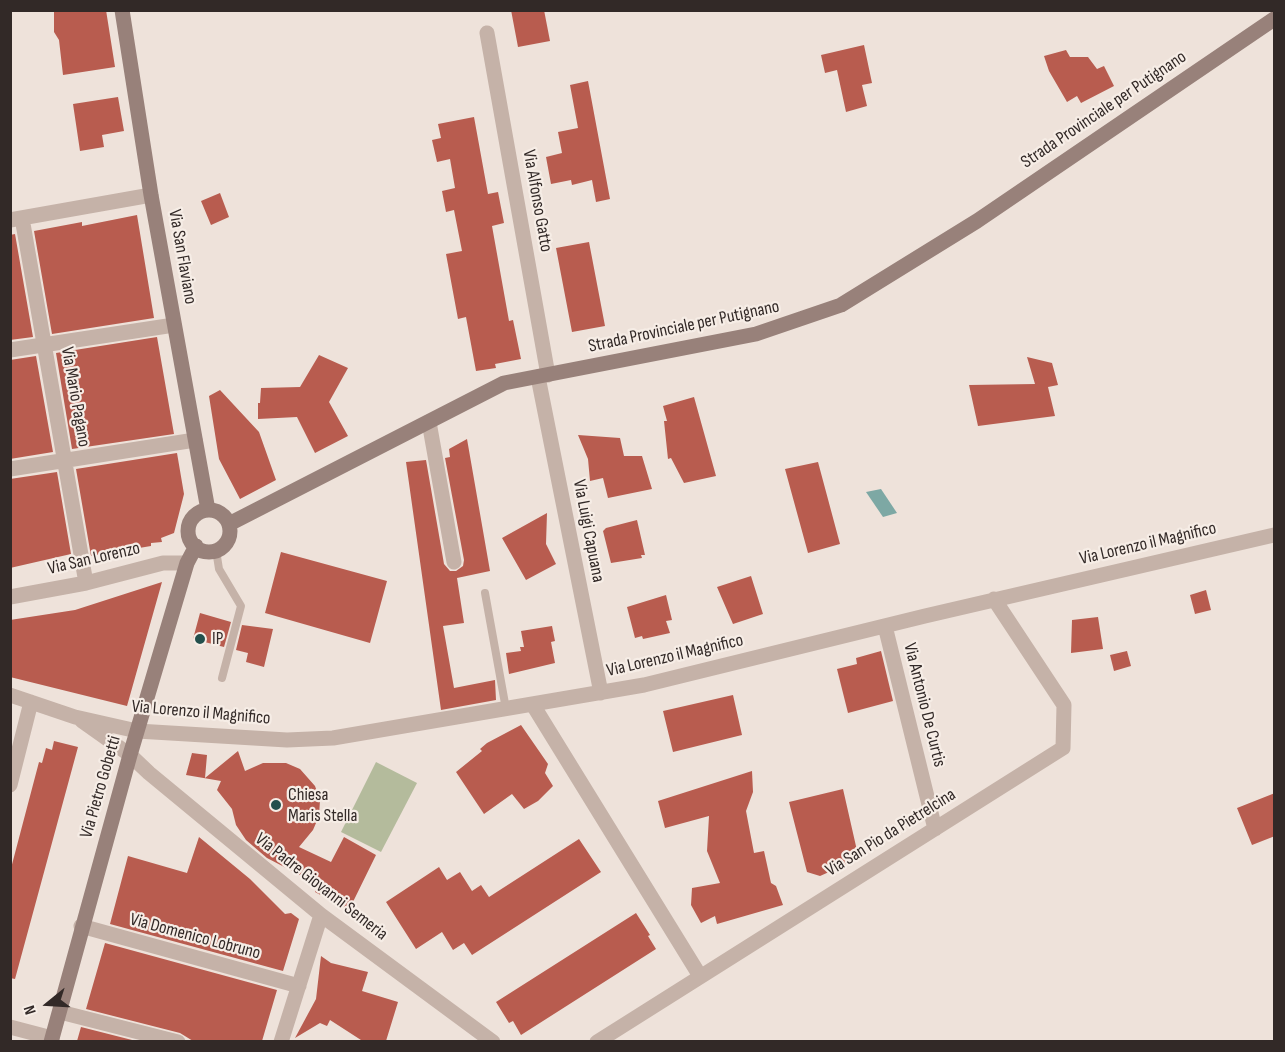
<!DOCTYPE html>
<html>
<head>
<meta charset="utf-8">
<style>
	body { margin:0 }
	#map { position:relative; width:1285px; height:1052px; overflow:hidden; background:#eee2da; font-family:"Sofia Sans Condensed",sans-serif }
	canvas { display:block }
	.frame { position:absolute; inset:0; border:12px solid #322927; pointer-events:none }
	.north { position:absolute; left:18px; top:974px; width:60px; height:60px; -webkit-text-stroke:4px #f6ede6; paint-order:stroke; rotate:252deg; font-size:16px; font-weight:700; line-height:24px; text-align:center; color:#322927 }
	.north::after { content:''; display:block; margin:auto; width:21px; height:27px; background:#322927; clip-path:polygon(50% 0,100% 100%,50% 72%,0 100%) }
</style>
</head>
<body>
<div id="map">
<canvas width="1285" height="1052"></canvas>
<div class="frame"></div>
<div class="north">N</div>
</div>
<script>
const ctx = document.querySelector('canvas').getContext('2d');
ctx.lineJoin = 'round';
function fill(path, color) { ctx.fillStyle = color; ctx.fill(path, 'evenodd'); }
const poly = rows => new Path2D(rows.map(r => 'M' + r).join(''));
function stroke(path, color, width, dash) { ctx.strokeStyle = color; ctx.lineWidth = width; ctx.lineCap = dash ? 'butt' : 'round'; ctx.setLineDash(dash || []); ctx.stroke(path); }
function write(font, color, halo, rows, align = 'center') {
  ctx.font = font + ' "Sofia Sans Condensed",sans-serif'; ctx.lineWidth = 4.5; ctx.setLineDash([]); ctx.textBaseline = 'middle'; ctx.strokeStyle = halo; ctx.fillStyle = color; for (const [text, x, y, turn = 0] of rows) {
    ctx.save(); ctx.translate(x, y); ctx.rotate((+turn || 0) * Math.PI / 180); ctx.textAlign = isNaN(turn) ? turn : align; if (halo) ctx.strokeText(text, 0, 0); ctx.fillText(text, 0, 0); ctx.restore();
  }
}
fill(poly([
	[376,762,417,783,381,852,341,832]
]), '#b4bb9c');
fill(poly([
	[881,489,897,513,883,517,866,492]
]), '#7da8a4');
fill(poly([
	[54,10,106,10,115,67,63,75,59,40,54,32],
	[511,10,544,10,550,41,518,47],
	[864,45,872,83,862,85,867,106,846,112,837,70,825,73,821,55],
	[1066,50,1070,57,1088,57,1097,69,1104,66,1114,86,1081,103,1077,96,1067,102,1049,71,1044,56],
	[588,81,610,199,596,202,592,180,572,185,571,180,551,184,546,157,562,153,558,132,578,128,570,85],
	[118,97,124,131,102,135,104,147,80,151,73,104],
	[474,117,488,194,498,192,504,223,492,226,509,321,513,320,521,359,495,364,496,368,476,371,466,317,458,319,446,254,462,251,454,210,446,212,442,191,455,188,450,159,437,162,432,140,441,138,438,124],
	[220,193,229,217,211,225,201,201],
	[137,215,154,318,52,334,34,231,82,222,82,226],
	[15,234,33,337,10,340,10,235],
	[589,242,605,326,572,332,556,248],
	[157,337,174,434,72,449,56,353],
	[319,355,348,368,329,402,348,436,315,453,297,417,258,419,258,403,260,403,261,388,300,387],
	[36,356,53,452,10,459,10,360],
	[1027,357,1052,363,1058,385,1048,387,1055,416,978,426,969,385,1035,384],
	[220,390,259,432,276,480,240,499,219,459,209,396],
	[694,397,716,476,684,483,671,458,668,459,664,421,667,421,663,406],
	[578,435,620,438,624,456,642,456,652,489,608,498,603,478,590,481,588,459],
	[467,439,490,571,457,578,464,623,443,626,454,688,495,680,496,700,441,710,406,462,426,460,444,564,450,571,456,571,463,566,464,560,445,458,450,457,449,449],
	[177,453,184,494,174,533,161,538,162,542,151,543,151,546,91,556,76,469],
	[818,462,840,544,808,553,785,469],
	[57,472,71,554,10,568,10,479],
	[547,513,546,544,556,564,526,580,502,538],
	[637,520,645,555,641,555,642,558,611,563,603,531,606,528],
	[281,552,387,581,370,643,265,613],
	[751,576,763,614,733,624,717,587],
	[162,582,127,706,10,677,10,620,75,610],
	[1206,590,1211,610,1195,614,1190,595],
	[666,595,672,620,666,621,670,633,643,639,642,636,635,638,627,607],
	[200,613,231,622,224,647,193,639],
	[1098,617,1103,649,1071,653,1072,620],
	[242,625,273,629,264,667,246,662,248,653,236,650],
	[552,626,555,641,551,642,555,663,509,674,506,653,521,651,520,647,524,647,521,631],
	[881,651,893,701,848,713,837,669,857,664,856,658],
	[1127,651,1131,666,1114,671,1110,655],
	[733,695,742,735,673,752,663,711],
	[521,725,548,764,545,773,553,786,538,801,524,809,512,794,484,814,456,772,482,751,480,749,487,743],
	[54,741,78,747,15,979,10,978,10,872,39,762,42,763,46,748,52,750],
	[238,751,245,771,263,763,286,763,300,769,315,786,320,800,319,816,313,830,299,847,331,862,344,837,376,855,349,910,315,892,319,885,267,858,246,840,236,825,232,809,217,790,221,781,186,775,192,753,207,755,205,778],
	[752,771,753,792,746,811,754,853,764,851,771,883,776,886,783,905,717,924,715,916,701,923,691,905,692,888,720,883,707,851,709,816,665,828,658,801],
	[843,789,858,855,856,860,820,876,807,872,789,802],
	[1275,793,1275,836,1252,845,1237,808],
	[199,837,250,879,285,914,291,913,299,919,283,971,110,924,128,856,187,873],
	[579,839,601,872,472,955,464,943,453,950,442,932,416,949,386,902,439,867,447,880,460,872,472,891,481,885,489,897],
	[636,913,650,935,648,936,656,949,521,1035,513,1021,509,1023,496,1002],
	[105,943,277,990,262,1041,193,1041,180,1033,86,1009],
	[321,956,331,963,368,972,362,991,398,1002,386,1041,361,1040,330,1020,327,1026,320,1023,295,1038,316,999],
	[81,1027,136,1041,77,1041]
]), '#b85c4f');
stroke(poly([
	[216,550,219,569,241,606,222,678],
	[485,593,506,709]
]), '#c5b2a8', 8);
stroke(poly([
	[487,33,548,375],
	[22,218,86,583],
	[10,220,151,195],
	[10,350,174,325],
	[538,377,601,693],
	[429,422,454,562],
	[10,469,195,440],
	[10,597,86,583,163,563,187,563],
	[885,626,935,829],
	[10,695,75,717,137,731,287,740,333,738,644,685,925,616,1274,535],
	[533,705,700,976],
	[82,721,130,755,149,773,321,915,493,1042],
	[10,785,31,702],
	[81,926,299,986],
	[60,1012,178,1042],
	[10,1027,52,1038],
	[281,1042,321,915],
	[597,1042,1063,748,1064,705,994,599]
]), '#c5b2a8', 15);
stroke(poly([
	[122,10,151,195,208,510],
	'188 531a21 21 0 1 1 42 0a21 21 0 1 1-42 0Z',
	[229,524,504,383,756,334,841,305,977,221,1274,19],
	[51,1042,130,755,187,563,196,546]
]), '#98817a', 15);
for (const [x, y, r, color] of [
	[200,639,6,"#224f4c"],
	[276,805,6,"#224f4c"]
]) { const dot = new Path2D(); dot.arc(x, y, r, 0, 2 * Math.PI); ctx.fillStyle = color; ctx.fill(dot); stroke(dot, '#f6ede6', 2); }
write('18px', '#322927', '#f6ede6', [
	["Strada Provinciale per Putignano",1104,110,-34],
	["Via Alfonso Gatto",537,201,80],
	["Via San Flaviano",182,257,80],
	["Strada Provinciale per Putignano",684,327,-12],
	["Via Mario Pagano",75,397,80],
	["Via Luigi Capuana",588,531,79],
	["Via Lorenzo il Magnifico",1148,544,-13],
	["Via San Lorenzo",94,559,-13],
	["Via Lorenzo il Magnifico",675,656,-13],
	["Via Antonio De Curtis",924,705,76],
	["Via Lorenzo il Magnifico",201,713,5],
	["Via Pietro Gobetti",101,787,-74],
	["Via San Pio da Pietrelcina",891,833,-32],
	["Via Padre Giovanni Semeria",321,887,38],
	["Via Domenico Lobruno",195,937,15]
]);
write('18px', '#322927', '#f6ede6', [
	["IP",212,639],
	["Chiesa",288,795],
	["Maris Stella",288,816]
], 'left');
</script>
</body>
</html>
